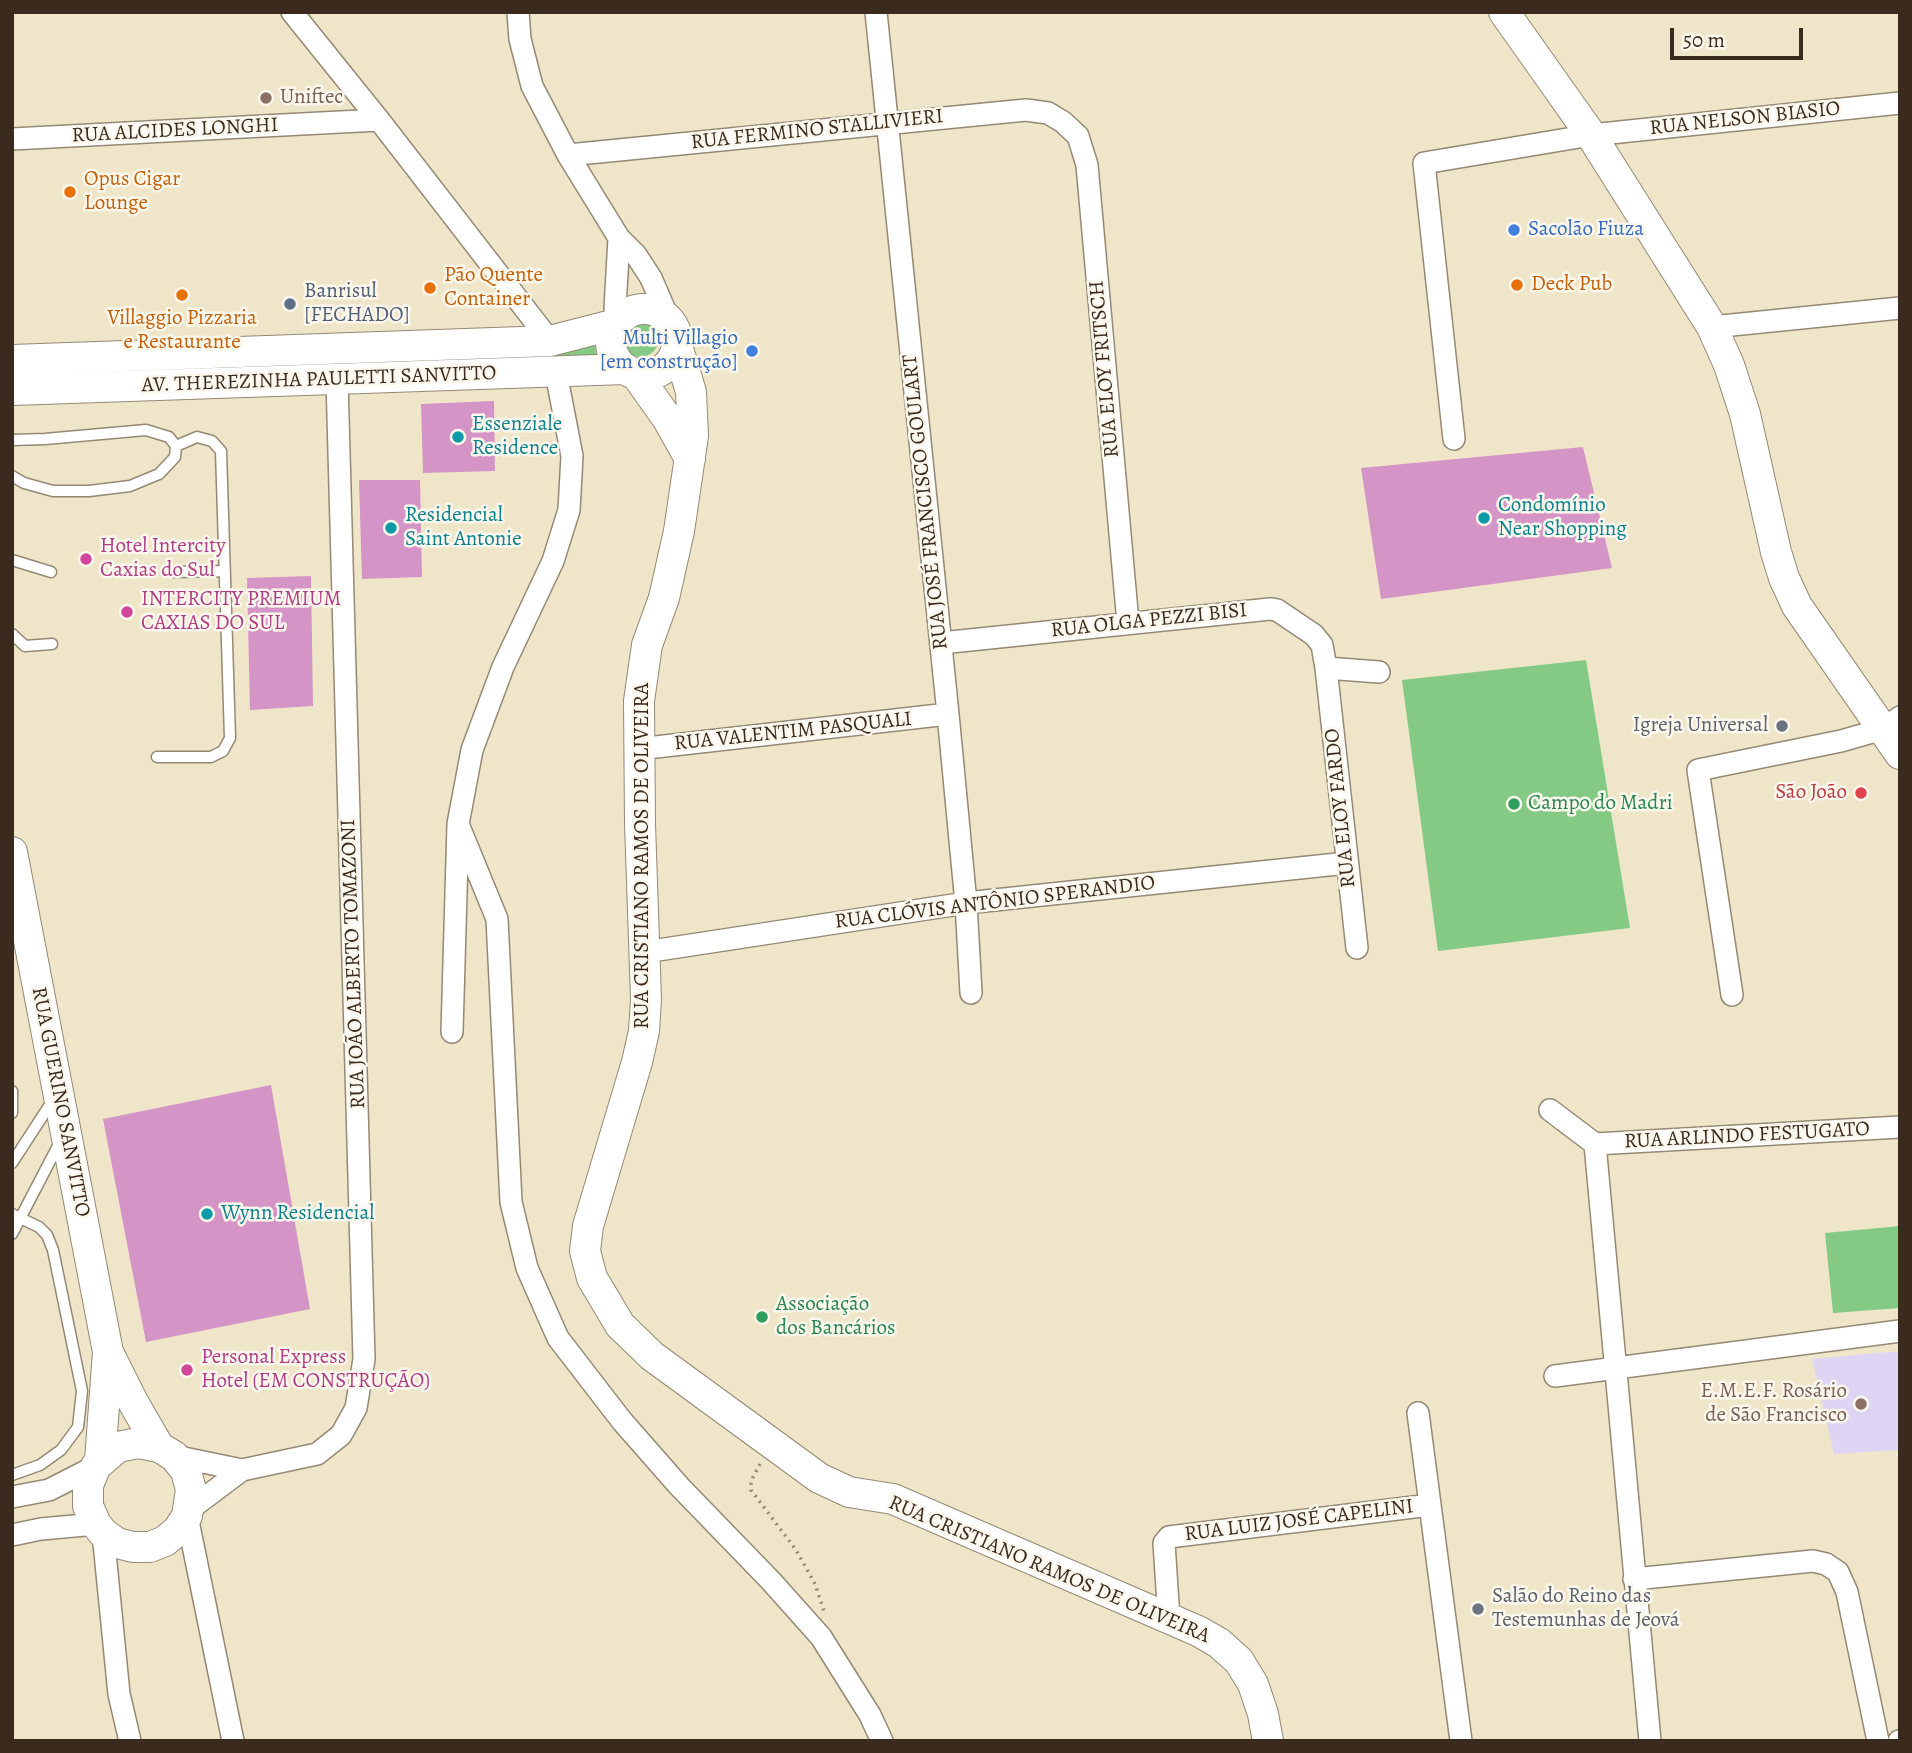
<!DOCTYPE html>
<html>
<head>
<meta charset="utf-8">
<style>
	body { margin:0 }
	#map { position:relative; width:1912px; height:1753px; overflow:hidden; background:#efe6c9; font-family:Alegreya,serif }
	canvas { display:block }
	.frame { position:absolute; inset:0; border:14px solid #3b2a1e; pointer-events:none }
	.scale { position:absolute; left:1670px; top:28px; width:133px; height:32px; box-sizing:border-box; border:4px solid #3b2a1e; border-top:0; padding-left:9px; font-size:21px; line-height:24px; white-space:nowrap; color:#3b2a1e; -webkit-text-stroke:5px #fbf7ec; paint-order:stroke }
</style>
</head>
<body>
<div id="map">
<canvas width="1912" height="1753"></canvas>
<div class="frame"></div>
<div class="scale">50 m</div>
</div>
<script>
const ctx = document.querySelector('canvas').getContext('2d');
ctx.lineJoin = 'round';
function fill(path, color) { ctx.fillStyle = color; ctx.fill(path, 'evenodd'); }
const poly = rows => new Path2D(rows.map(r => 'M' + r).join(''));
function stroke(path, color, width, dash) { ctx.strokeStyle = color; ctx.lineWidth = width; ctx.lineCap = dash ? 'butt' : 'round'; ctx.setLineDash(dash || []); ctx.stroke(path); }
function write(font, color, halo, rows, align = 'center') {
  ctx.font = font + ' Alegreya,serif'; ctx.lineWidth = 5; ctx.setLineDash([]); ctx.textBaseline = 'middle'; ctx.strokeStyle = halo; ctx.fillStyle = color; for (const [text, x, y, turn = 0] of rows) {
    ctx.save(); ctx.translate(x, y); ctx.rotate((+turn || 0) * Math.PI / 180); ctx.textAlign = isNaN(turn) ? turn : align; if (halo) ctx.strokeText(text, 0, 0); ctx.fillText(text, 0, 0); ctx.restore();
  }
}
fill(poly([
	[1900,1351,1900,1450,1834,1454,1812,1359]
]), '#ded5f5');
fill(poly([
	'621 338a19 19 0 1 1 38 0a19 19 0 1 1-38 0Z',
	[595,338,596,359,542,355],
	[1586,660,1630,928,1438,951,1402,680],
	[1900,1226,1900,1308,1833,1313,1825,1233]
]), '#84ca85');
fill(poly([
	[494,401,495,471,423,473,421,404],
	[1583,447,1612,568,1381,599,1361,468],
	[359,480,420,480,422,577,362,579],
	[311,576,313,706,250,710,247,578],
	[271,1085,310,1309,146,1342,103,1119]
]), '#d594c6');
const lane = poly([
	[12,440,45,439,146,430,169,437,176,446,175,457,159,474,130,486,89,491,53,491,24,483,12,476],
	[12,560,51,572],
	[174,572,225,571],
	[12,634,25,646,52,644],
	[157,757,211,757,223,751,230,738,221,451,212,441,197,437,176,446],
	[12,1091,12,1113],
	[12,1163,53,1100],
	[12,1214,39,1227,47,1235,53,1250,82,1391,78,1427,61,1450,40,1465,12,1475],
	[12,1234,61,1140]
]);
const street = poly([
	[292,12,379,120,550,341],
	[518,12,520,39,532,86,568,155,619,238,636,255,651,278,670,322],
	[876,12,948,714,966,903,971,993],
	[12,139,379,120],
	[568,155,1026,110,1048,113,1063,122,1078,136,1087,165,1128,623],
	[617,322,615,308,619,238],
	[1712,327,1900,308],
	[1454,439,1424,163,1591,135,1900,103],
	[941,643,1270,609,1277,610,1314,635,1322,645,1326,668,1357,948],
	[1326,668,1379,672],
	[638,749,948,714],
	[458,824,497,919,511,1202,527,1268,558,1338,622,1421,679,1486,771,1581,821,1637,870,1715,882,1741],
	[645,952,966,903,1347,863],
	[1732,995,1698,770,1841,741,1883,729,1900,717],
	[452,1032,458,824,472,750,503,667,553,561,569,510,572,456,556,373],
	[1550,1110,1595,1144,1650,1741],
	[1595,1144,1900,1127],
	[1555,1376,1900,1331],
	[1418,1413,1461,1741],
	[174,1456,242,1470,317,1454,341,1435,356,1408,364,1359,337,380],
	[12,1497,49,1490,96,1466],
	[190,1509,242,1470],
	[187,1516,233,1741],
	[103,1533,119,1694,130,1741],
	[12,1535,41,1529,96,1524],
	[1634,1579,1813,1561,1826,1564,1838,1572,1847,1592,1878,1741],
	[1169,1619,1164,1543,1169,1537,1430,1505],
	[1899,1741,1900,1741]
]);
const secondary = poly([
	[1504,12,1591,135,1712,327,1729,365,1745,414,1776,552,1784,578,1797,606,1900,754],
	'611 342a33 33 0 1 1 66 0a33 33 0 1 1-66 0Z',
	[676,342,691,392,693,436,679,531,664,598,647,645,639,701,640,824,646,999,644,1031,637,1062,588,1226,585,1251,592,1278,620,1325,652,1356,819,1478,849,1492,893,1499,1198,1631,1219,1643,1239,1661,1253,1684,1263,1714,1268,1741],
	[12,360,550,341,616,324],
	[635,373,667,418,690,459],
	[12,390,626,369],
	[12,852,108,1352,133,1402,159,1447,174,1456,186,1471,191,1490,187,1516,178,1530,165,1541,150,1547,133,1547,117,1543,103,1533,96,1524,88,1506,88,1485,96,1466,118,1447,138,1443,159,1447],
	[100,1460,108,1352]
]);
stroke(lane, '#958874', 13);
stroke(street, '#958874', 24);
stroke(secondary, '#958874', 32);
stroke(poly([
	[760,1464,751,1481,751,1490,796,1550,815,1584,824,1611]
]), '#958874', 3.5, [2, 5]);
stroke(lane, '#fff', 10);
stroke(street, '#fff', 21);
stroke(secondary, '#fff', 30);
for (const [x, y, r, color] of [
	[266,98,7,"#8d6e63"],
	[70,192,7,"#e8710a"],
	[1514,230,7,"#3f7fe0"],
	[1517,285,7,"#e8710a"],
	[430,288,7,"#e8710a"],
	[182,295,7,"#e8710a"],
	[290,304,7,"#5c6f8a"],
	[752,351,7,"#3f7fe0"],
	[458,437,7,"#0f9aa8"],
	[1484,518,7,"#0f9aa8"],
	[391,528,7,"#0f9aa8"],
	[86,559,7,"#d1479c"],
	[127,612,7,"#d1479c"],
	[1782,726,7,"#6b7280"],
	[1861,793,7,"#e0444e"],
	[1514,804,7,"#2e9e5b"],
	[207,1214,7,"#0f9aa8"],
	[762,1317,7,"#2e9e5b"],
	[187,1370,7,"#d1479c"],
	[1861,1404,7,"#8d6e63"],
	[1478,1609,7,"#6b7280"]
]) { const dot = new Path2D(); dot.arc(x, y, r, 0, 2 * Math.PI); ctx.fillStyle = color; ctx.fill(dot); stroke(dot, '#fbf7ec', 2.5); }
write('21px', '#785e54', '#fbf7ec', [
	["Uniftec",280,98],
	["E.M.E.F. Rosário",1847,1392,"right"],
	["de São Francisco",1847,1416,"right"]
], 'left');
write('21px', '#3b2a1e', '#fbf7ec', [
	["RUA NELSON BIASIO",1745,119,-6],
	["RUA FERMINO STALLIVIERI",817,130,-6],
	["RUA ALCIDES LONGHI",175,131,-3],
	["RUA ELOY FRITSCH",1105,369,-95],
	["AV. THEREZINHA PAULETTI SANVITTO",319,380,-2],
	["RUA JOSÉ FRANCISCO GOULART",926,502,-96],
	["RUA OLGA PEZZI BISI",1149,621,-6],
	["RUA VALENTIM PASQUALI",793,732,-6],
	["RUA ELOY FARDO",1341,808,-96],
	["RUA CRISTIANO RAMOS DE OLIVEIRA",643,856,-90],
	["RUA CLÓVIS ANTÔNIO SPERANDIO",995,903,-7],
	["RUA JOÃO ALBERTO TOMAZONI",354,964,-92],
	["RUA GUERINO SANVITTO",60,1102,79],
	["RUA ARLINDO FESTUGATO",1747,1136,-3],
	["RUA LUIZ JOSÉ CAPELINI",1299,1521,-7],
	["RUA CRISTIANO RAMOS DE OLIVEIRA",1049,1570,23]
]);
write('21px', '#c56008', '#fbf7ec', [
	["Opus Cigar",84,180],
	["Lounge",84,204],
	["Pão Quente",444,276],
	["Container",444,300],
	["Deck Pub",1531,285],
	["Villaggio Pizzaria",182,319,"center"],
	["e Restaurante",182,343,"center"]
], 'left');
write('21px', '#366cbe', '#fbf7ec', [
	["Sacolão Fiuza",1528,230],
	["Multi Villagio",738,339,"right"],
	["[em construção]",738,363,"right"]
], 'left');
write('21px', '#4e5e75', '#fbf7ec', [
	["Banrisul",304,292],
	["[FECHADO]",304,316]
], 'left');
write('21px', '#0d838f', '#fbf7ec', [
	["Essenziale",472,425],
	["Residence",472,449],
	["Condomínio",1498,506],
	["Near Shopping",1498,530],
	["Residencial",405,516],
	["Saint Antonie",405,540],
	["Wynn Residencial",221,1214]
], 'left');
write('21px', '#b23c85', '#fbf7ec', [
	["Hotel Intercity",100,547],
	["Caxias do Sul",100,571],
	["INTERCITY PREMIUM",141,600],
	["CAXIAS DO SUL",141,624],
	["Personal Express",201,1358],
	["Hotel (EM CONSTRUÇÃO)",201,1382]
], 'left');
write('21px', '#5b616d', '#fbf7ec', [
	["Igreja Universal",1768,726],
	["Salão do Reino das",1492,1597,"left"],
	["Testemunhas de Jeová",1492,1621,"left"]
], 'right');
write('21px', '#be3a42', '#fbf7ec', [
	["São João",1847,793]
], 'right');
write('21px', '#27864d', '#fbf7ec', [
	["Campo do Madri",1528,804],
	["Associação",776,1305],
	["dos Bancários",776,1329]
], 'left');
</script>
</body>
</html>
